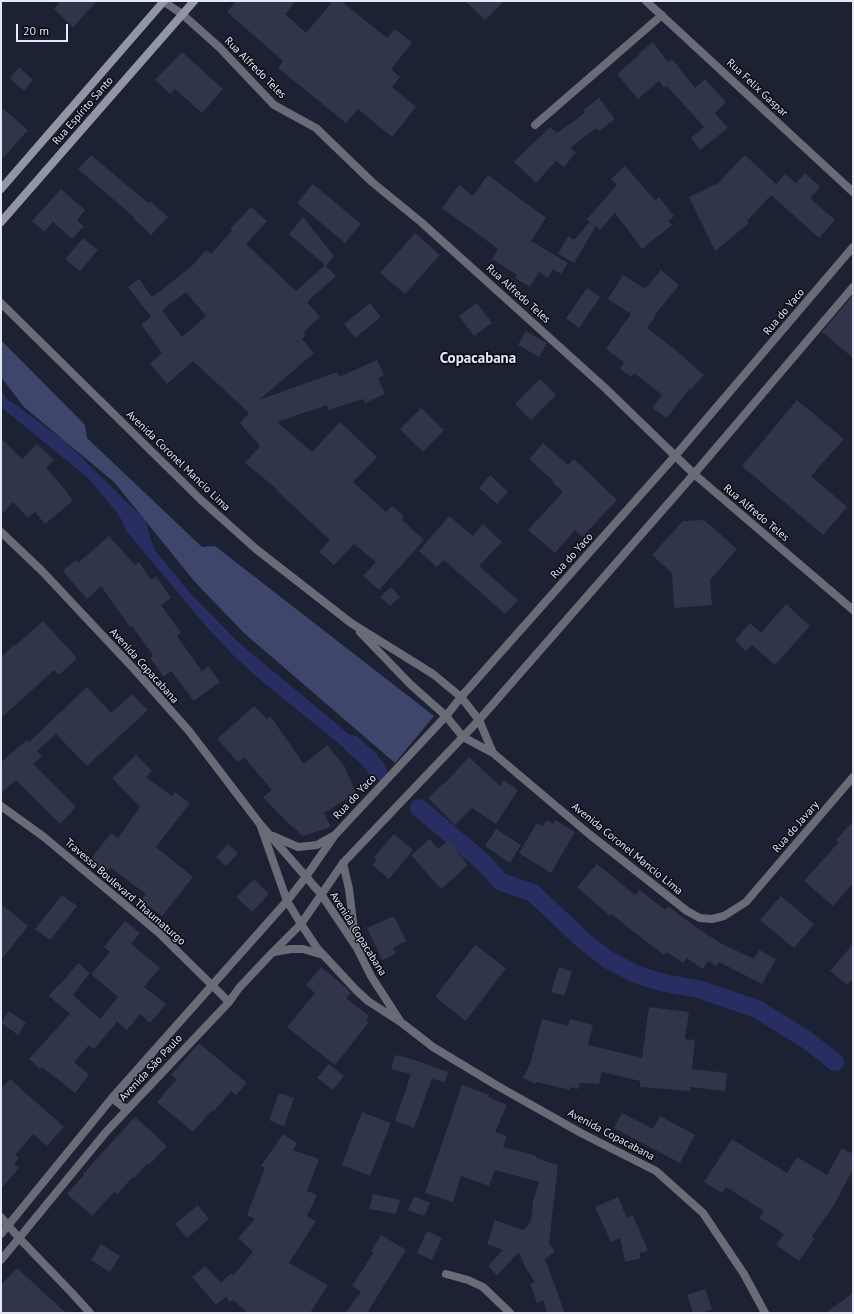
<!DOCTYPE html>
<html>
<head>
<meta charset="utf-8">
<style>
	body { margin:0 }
	#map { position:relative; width:854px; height:1314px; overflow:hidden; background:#1d2134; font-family:"PT Sans",sans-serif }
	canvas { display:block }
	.frame { position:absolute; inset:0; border:2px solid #e4e7f4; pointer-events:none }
	.scale { position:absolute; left:16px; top:24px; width:52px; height:18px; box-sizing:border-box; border:2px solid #e4e7f4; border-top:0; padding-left:5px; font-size:12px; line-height:14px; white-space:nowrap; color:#e4e7f4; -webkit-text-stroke:3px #0a0b14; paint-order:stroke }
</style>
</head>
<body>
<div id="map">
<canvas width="854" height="1314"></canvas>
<div class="frame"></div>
<div class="scale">20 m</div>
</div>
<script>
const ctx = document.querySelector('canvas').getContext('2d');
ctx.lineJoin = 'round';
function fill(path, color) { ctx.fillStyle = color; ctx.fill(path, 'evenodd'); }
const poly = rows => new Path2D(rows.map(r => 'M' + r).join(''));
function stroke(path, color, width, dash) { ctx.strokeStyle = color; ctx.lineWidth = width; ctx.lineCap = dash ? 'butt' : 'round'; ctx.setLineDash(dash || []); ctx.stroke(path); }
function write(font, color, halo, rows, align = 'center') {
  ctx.font = font + ' "PT Sans",sans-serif'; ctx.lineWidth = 3; ctx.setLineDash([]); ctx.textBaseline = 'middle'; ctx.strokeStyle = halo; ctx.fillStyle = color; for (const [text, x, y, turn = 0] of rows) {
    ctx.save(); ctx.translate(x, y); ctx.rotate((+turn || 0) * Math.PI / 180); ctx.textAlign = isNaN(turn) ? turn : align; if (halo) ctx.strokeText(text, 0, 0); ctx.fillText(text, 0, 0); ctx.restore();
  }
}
fill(poly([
	[1,340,85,425,87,438,202,547,215,546,434,716,395,763,244,633,195,582,114,482,24,407,1,377]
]), '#3f466c');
fill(poly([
	[1,389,6,398,66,442,145,520,154,549,192,595,238,642,374,755,370,760,364,764,258,678,233,655,205,625,127,532,119,515,88,478,1,407]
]), '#282e61');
stroke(poly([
	[352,744,370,760,378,771],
	[419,808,483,862,501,882,533,893,585,942,607,959,635,974,664,983,698,989,757,1009,807,1040,835,1062]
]), '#282e61', 18);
fill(poly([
	[61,1,97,1,73,27,54,9],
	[236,1,296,1,285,14,306,33,333,1,341,1,387,38,395,29,412,43,391,69,400,77,392,87,416,107,392,137,358,109,346,123,278,68,283,61,227,12],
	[465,1,504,1,485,20],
	[653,42,668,62,672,59,695,88,705,79,726,102,715,113,728,128,700,150,691,138,704,127,667,86,664,88,659,81,638,99,617,74,639,55,638,54],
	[182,52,223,89,202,113,175,89,170,94,155,80],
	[19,67,33,80,24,91,10,78],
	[599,98,615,119,599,131,596,128,570,148,576,152,564,167,556,161,536,183,514,162,550,127,557,133,585,113,583,110],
	[1,107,28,130,1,160],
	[91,155,148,203,150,201,168,217,151,235,133,218,134,217,78,169],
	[745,155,776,184,785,174,796,183,805,173,820,187,810,198,835,220,819,238,771,195,747,221,749,223,715,251,689,197,718,183],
	[625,166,655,200,659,197,674,216,668,221,672,225,642,249,615,213,600,230,596,226,574,263,558,254,568,236,574,240,590,222,587,219,617,185,611,179],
	[488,175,546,218,531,241,568,263,561,274,553,269,548,278,539,272,530,287,515,278,517,275,492,259,498,249,442,208,459,185,473,196],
	[313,184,361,224,345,243,297,203],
	[61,189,85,210,77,220,84,226,72,239,53,222,44,232,32,221],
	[251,207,267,221,246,244,296,291,325,265,289,234,303,217,334,256,326,266,336,276,307,302,320,317,303,333,306,335,302,339,314,353,259,400,337,372,339,377,377,360,384,375,378,378,385,394,365,403,363,399,328,410,327,405,277,422,312,452,340,422,377,457,353,482,386,512,392,506,404,516,402,520,424,540,379,590,363,576,376,562,354,544,334,565,319,552,330,540,276,490,277,489,245,463,260,446,240,423,249,413,193,361,167,384,150,364,162,353,141,324,151,317,128,287,139,279,152,297,159,292,194,264,206,250,211,254,232,231,230,229],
	[186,292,206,316,182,337,162,310],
	[415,233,440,255,405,294,380,273],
	[83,238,98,250,80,271,65,259],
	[661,270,679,285,654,316,655,317,647,328,673,348,704,375,691,389,690,388,667,418,652,408,662,395,634,373,631,377,620,369,624,362,606,349,631,314,608,299,623,275,645,289],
	[587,288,600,297,579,328,566,318],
	[853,295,853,358,822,332],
	[370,303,381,317,355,338,344,324],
	[477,303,492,323,474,336,459,316],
	[526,331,547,343,539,357,518,345],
	[540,379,556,395,531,420,515,404],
	[797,400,844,439,811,476,847,507,823,535,742,466],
	[421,408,444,430,423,452,400,429],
	[1,438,22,459,37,444,54,460,46,468,63,487,73,501,45,524,35,512,28,518,13,502,1,515],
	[543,443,568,465,574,459,617,500,582,537,575,530,555,553,528,530,563,492,552,482,553,481,529,459],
	[490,475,508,492,497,504,479,488],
	[449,516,473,536,483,524,502,542,479,566,518,600,505,614,444,560,437,567,419,551],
	[704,520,737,549,710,580,712,605,674,608,672,573,652,555,683,521],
	[109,536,135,565,139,562,151,580,156,576,171,598,161,605,181,633,177,636,202,671,208,666,220,682,194,701,171,671,164,677,150,658,153,655,132,626,130,627,101,586,87,599,63,571,76,560,78,563],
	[391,587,400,597,390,606,380,597],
	[786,604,810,626,775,665,752,645,746,651,735,640,750,623,761,633],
	[43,621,77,658,59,675,54,670,1,718,1,657,15,644,16,645],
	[87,687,111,713,132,694,148,710,87,766,56,734,37,751,42,757,33,764,76,807,60,824,16,780,1,793,1,762,27,740,29,742],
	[254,706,267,719,270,716,304,764,327,745,345,767,356,793,324,813,331,827,303,836,285,820,263,797,272,790,244,757,238,762,217,739],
	[136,755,152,771,146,777,172,796,175,792,190,803,156,847,193,877,162,916,141,900,146,894,110,867,105,873,89,861,111,833,118,838,140,807,112,778],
	[469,757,500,786,504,780,518,790,496,824,472,808,455,825,428,798,443,783,444,784],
	[547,820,553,824,555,820,575,832,551,873,519,853,537,823,543,826],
	[853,821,853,883,833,906,804,881,839,842,836,840],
	[496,829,521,845,510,863,485,846],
	[394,834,413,850,389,879,372,865,377,860,374,857],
	[430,839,438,849,448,841,468,865,441,889,411,855],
	[228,844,238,853,226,866,216,857],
	[597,864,635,895,640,890,665,910,668,906,693,925,720,943,754,959,759,950,776,959,762,984,719,962,716,966,708,961,703,969,687,958,683,963,667,952,664,955,611,914,610,916,577,887],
	[254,879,269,894,252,912,236,897],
	[62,895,77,906,50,940,35,929],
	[781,896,814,924,794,948,760,920],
	[1,904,28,926,1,960],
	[394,916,406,941,393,948,396,954,382,960,367,928],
	[125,921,140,933,131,944,160,968,144,987,166,1004,150,1023,140,1014,127,1030,117,1022,94,1049,89,1045,74,1062,89,1075,75,1093,42,1067,40,1069,29,1059,70,1014,49,996,59,984,60,985,78,963,90,973,73,995,100,1019,118,997,91,974,110,952,104,947],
	[853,944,853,978,847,985,830,971],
	[475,945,506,968,466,1021,435,997],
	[321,967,344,986,351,993,346,998,369,1016,366,1020,369,1022,335,1065,287,1027,315,993,306,985],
	[559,967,572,972,564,996,551,992],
	[649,1007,689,1012,685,1039,695,1040,692,1069,727,1073,725,1091,690,1087,690,1091,640,1087,640,1081,602,1072,599,1084,580,1083,578,1089,570,1087,570,1090,536,1082,535,1084,523,1078,530,1064,542,1019,568,1026,570,1019,593,1025,588,1045,642,1058],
	[9,1011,26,1023,18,1035,1,1023],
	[199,1043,247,1083,236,1095,231,1091,214,1111,212,1110,193,1132,157,1102,177,1079,171,1075],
	[395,1055,412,1059,448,1072,445,1082,432,1079,414,1128,395,1121,411,1074,391,1069],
	[329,1064,344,1076,333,1090,317,1078],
	[10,1079,64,1127,47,1146,33,1134,15,1155,19,1158,14,1164,19,1168,1,1189,1,1089],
	[462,1085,489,1095,488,1097,507,1105,495,1132,507,1136,503,1147,537,1156,536,1158,558,1165,549,1243,555,1252,545,1259,565,1313,547,1313,543,1300,537,1303,530,1284,535,1282,524,1265,519,1252,497,1275,488,1266,503,1250,487,1244,495,1220,523,1230,531,1222,533,1201,539,1182,495,1170,489,1186,461,1176,453,1202,425,1193],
	[279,1093,294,1098,284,1126,269,1120],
	[362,1112,391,1123,370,1176,342,1165],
	[622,1113,653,1129,660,1116,695,1135,680,1163,614,1128],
	[135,1117,167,1146,149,1165,148,1163,134,1178,133,1177,117,1194,114,1192,92,1216,67,1194,84,1175,83,1174],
	[283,1134,297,1143,293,1150,319,1159,307,1191,317,1195,307,1216,316,1221,289,1263,328,1285,310,1313,248,1313,233,1300,230,1302,226,1297,216,1305,192,1277,205,1266,221,1283,231,1273,233,1276,253,1252,238,1238,255,1219,247,1215,265,1168,261,1166],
	[732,1139,787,1173,797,1157,827,1175,842,1148,853,1154,853,1169,834,1205,812,1236,815,1238,799,1261,776,1245,784,1234,759,1218,764,1211,726,1187,722,1193,704,1182],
	[373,1194,400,1200,396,1214,369,1209],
	[414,1196,430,1203,424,1216,408,1210],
	[618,1197,627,1218,633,1215,648,1251,639,1253,641,1258,625,1262,620,1238,611,1242,595,1207],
	[198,1205,209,1219,187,1238,175,1224],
	[427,1231,442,1238,432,1260,417,1253],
	[381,1235,406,1250,367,1313,345,1313,361,1292,352,1286,374,1252,371,1251],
	[101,1244,120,1256,110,1272,91,1260],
	[17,1268,66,1313,1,1313,1,1285],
	[705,1289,712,1309,701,1313,693,1313,687,1295],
	[853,1293,853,1313,825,1313]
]), '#303549');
stroke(poly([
	[163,1,182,14,219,47,274,105,316,128,372,182,421,222,604,387,694,474,853,610],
	[646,1,853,192],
	[535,125,662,15],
	[479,720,493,753],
	[463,737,493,753,589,834,687,911,700,918,712,919,724,916,746,902,853,777],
	[1,806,44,837,159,933,229,1002],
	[1,1217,19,1238,72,1293,90,1313],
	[446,1274,468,1280,483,1287,510,1313]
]), '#696c76', 8);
stroke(poly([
	[1,303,201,500,256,549,351,623,433,674,461,697,479,720],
	[1,532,42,571,134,669,189,731,260,824,321,894,357,948,371,976,400,1021],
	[360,632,410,684,446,716,463,737],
	[260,824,287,901,301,924,317,948,356,990,368,1001,402,1023,433,1047,496,1085,581,1133,656,1171,703,1213,744,1274,765,1313],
	[273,836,298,847,317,845,333,836],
	[343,863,349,889,356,946],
	[274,952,291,949,303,949,323,955],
	[112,1098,126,1109],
	[1,1234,112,1098,287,901,305,878,335,835,446,716,461,697,675,456,853,247],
	[1,1260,106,1132,229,1002,239,988,271,954,301,924,343,863,479,720,694,474,853,287]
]), '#696c76', 8);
stroke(poly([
	[1,189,164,1],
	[1,222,194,1]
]), '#9195a6', 8);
write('11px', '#e4e7f4', '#0a0b14', [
	["Rua Alfredo Teles",255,68,45],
	["Rua Felix Gaspar",757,88,43],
	["Rua Espírito Santo",83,111,-49],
	["Rua Alfredo Teles",518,294,42],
	["Rua do Yaco",784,312,-50],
	["Avenida Coronel Mancio Lima",178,461,44],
	["Rua Alfredo Teles",756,513,40],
	["Rua do Yaco",572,556,-48],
	["Avenida Copacabana",144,666,48],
	["Rua do Yaco",355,797,-47],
	["Rua do Javary",796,827,-49],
	["Avenida Coronel Mancio Lima",627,849,39],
	["Travessa Boulevard Thaumaturgo",125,892,41],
	["Avenida Copacabana",358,934,58],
	["Avenida São Paulo",151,1068,-47],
	["Avenida Copacabana",611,1135,28]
]);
write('bold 15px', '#e4e7f4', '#0a0b14', [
	["Copacabana",478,359]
]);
</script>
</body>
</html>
